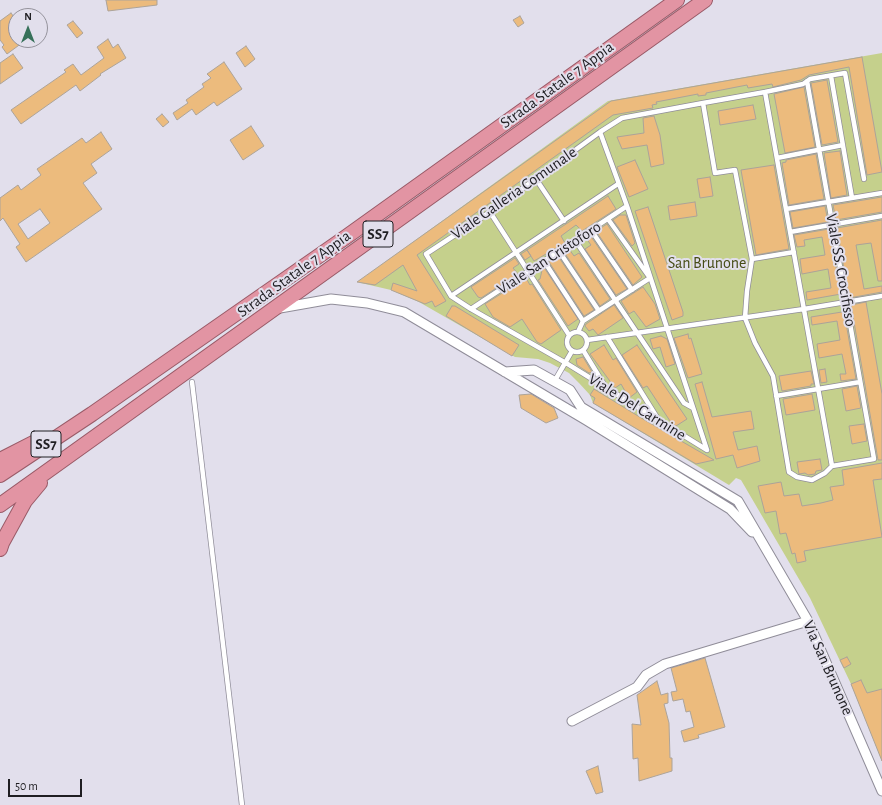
<!DOCTYPE html>
<html>
<head>
<meta charset="utf-8">
<style>
	body { margin:0 }
	#map { position:relative; width:882px; height:805px; overflow:hidden; background:#e2dfec; font-family:"Alegreya Sans",sans-serif }
	canvas { display:block }
	.north { position:absolute; left:8px; top:8px; width:40px; height:40px; box-sizing:border-box; background:#e2dfec; border:1px solid #94929b; border-radius:50%; rotate:0deg; font-size:11px; font-weight:700; line-height:16px; text-align:center; color:#1f1e22 }
	.north::after { content:''; display:block; margin:auto; width:14px; height:18px; background:#37715a; clip-path:polygon(50% 0,100% 100%,50% 72%,0 100%) }
	.scale { position:absolute; left:8px; top:779px; width:74px; height:18px; box-sizing:border-box; border:2px solid #1f1e22; border-top:0; padding-left:5px; font-size:12px; line-height:14px; white-space:nowrap; color:#1f1e22; -webkit-text-stroke:3px #e2dfec; paint-order:stroke }
</style>
</head>
<body>
<div id="map">
<canvas width="882" height="805"></canvas>
<div class="north">N</div>
<div class="scale">50 m</div>
</div>
<script>
const ctx = document.querySelector('canvas').getContext('2d');
ctx.lineJoin = 'round';
function fill(path, color) { ctx.fillStyle = color; ctx.fill(path, 'evenodd'); }
const poly = rows => new Path2D(rows.map(r => 'M' + r).join(''));
function stroke(path, color, width, dash) { ctx.strokeStyle = color; ctx.lineWidth = width; ctx.lineCap = dash ? 'butt' : 'round'; ctx.setLineDash(dash || []); ctx.stroke(path); }
function write(font, color, halo, rows, align = 'center') {
  ctx.font = font + ' "Alegreya Sans",sans-serif'; ctx.lineWidth = 4; ctx.setLineDash([]); ctx.textBaseline = 'middle'; ctx.strokeStyle = halo; ctx.fillStyle = color; for (const [text, x, y, turn = 0] of rows) {
    ctx.save(); ctx.translate(x, y); ctx.rotate((+turn || 0) * Math.PI / 180); ctx.textAlign = isNaN(turn) ? turn : align; if (halo) ctx.strokeText(text, 0, 0); ctx.fillText(text, 0, 0); ctx.restore();
  }
}
fill(poly([
	[882,53,882,761,851,684,810,598,741,480,736,478,729,485,593,403,590,395,579,383,569,373,550,363,538,359,515,357,419,302,391,290,361,283,359,281,608,101]
]), '#c5d08c');
const building = poly([
	[106,0,157,0,157,5,108,11,106,0],
	[11,13,16,20,16,40,26,40,7,54,2,47,4,45,0,40,0,21,11,13],
	[520,16,524,23,518,27,513,20,520,16],
	[73,21,83,33,77,38,67,25,73,21],
	[108,39,113,48,118,44,126,58,100,74,101,75,80,91,76,85,21,124,11,110,66,72,64,70,73,64,81,75,104,58,97,47,108,39],
	[246,46,255,59,245,67,236,53,246,46],
	[13,54,23,68,0,84,0,63,13,54],
	[862,57,882,172,867,175,849,67,809,75,801,80,773,87,772,84,748,88,747,85,706,93,706,95,698,96,698,94,656,102,657,104,652,105,653,108,613,115,417,255,446,301,435,307,432,301,425,304,391,290,393,283,417,291,403,265,375,285,357,282,611,101,862,57],
	[224,62,242,89,217,106,214,102,196,115,192,109,177,120,173,113,188,103,186,100,204,87,202,84,211,78,207,74,224,62],
	[827,80,838,142,822,145,811,83,827,80],
	[804,87,815,147,785,153,774,94,804,87],
	[753,105,756,119,720,125,718,111,753,105],
	[162,114,169,122,163,127,156,119,162,114],
	[654,116,660,135,664,164,651,167,647,145,622,149,617,137,644,133,643,118,654,116],
	[251,126,264,146,243,160,230,140,251,126],
	[101,132,112,149,91,164,97,173,83,183,102,209,26,262,16,247,20,244,3,218,0,221,0,198,18,185,21,190,41,175,37,169,82,138,86,143,101,132],
	[40,209,50,223,28,239,18,224,40,209],
	[840,151,847,195,831,198,824,153,840,151],
	[816,154,824,199,789,205,782,163,786,162,786,160,816,154],
	[635,160,648,189,629,197,617,167,635,160],
	[774,165,789,249,756,255,741,170,774,165],
	[710,177,713,196,700,198,697,179,710,177],
	[608,196,616,209,582,231,576,225,561,236,565,243,534,261,527,250,608,196],
	[882,197,882,212,836,220,833,205,882,197],
	[695,202,697,216,670,220,668,206,695,202],
	[825,206,828,222,793,228,790,212,825,206],
	[648,207,683,312,683,316,672,320,635,211,648,207],
	[620,215,626,215,635,243,632,246,613,220,620,215],
	[882,220,882,281,878,281,871,243,856,245,864,289,882,286,882,292,849,298,837,228,882,220],
	[607,224,642,277,633,285,596,231,607,224],
	[829,229,841,294,807,300,806,292,831,288,828,269,802,274,800,259,825,255,822,237,804,240,805,246,797,247,794,235,829,229],
	[590,235,627,289,616,295,585,249,591,245,586,238,590,235],
	[569,249,574,256,579,253,610,299,600,306,564,252,569,249],
	[527,250,531,256,525,260,521,254,527,250],
	[558,256,594,310,584,316,549,262,558,256],
	[515,258,519,264,513,268,518,274,481,298,478,297,471,287,515,258],
	[543,266,578,319,568,326,538,280,540,279,543,266],
	[526,278,530,285,532,284,561,330,541,344,537,342,522,319,510,327,493,317,485,304,526,278],
	[643,287,655,304,660,319,646,327,634,311,629,314,621,301,643,287],
	[866,302,882,394,882,460,878,460,851,305,866,302],
	[614,305,623,318,598,335,593,329,589,331,585,326,586,324,614,305],
	[452,306,455,306,519,345,512,356,446,316,452,306],
	[842,312,844,312,856,379,841,381,840,374,846,374,842,354,819,358,817,344,840,340,837,321,812,325,811,317,842,312],
	[688,334,689,339,691,338,702,374,688,378,674,338,688,334],
	[661,336,667,339,675,364,666,367,660,347,653,349,650,339,661,336],
	[604,345,613,360,616,358,637,392,629,398,621,384,615,388,590,354,604,345],
	[637,345,687,419,676,426,672,424,647,386,643,388,622,355,637,345],
	[583,357,592,372,589,373,577,365,576,359,583,357],
	[825,369,827,382,821,383,819,370,825,369],
	[811,371,814,384,811,384,811,386,782,391,779,376,811,371],
	[702,382,712,417,751,411,754,429,733,432,738,450,757,446,760,461,737,468,733,455,716,459,695,384,702,382],
	[857,386,861,408,846,411,842,389,857,386],
	[594,389,643,419,714,460,696,464,593,403,595,398,590,395,594,389],
	[531,394,554,408,558,418,546,423,521,408,519,395,531,394],
	[812,394,815,410,786,415,783,399,812,394],
	[864,424,867,441,852,444,849,426,864,424],
	[820,459,822,470,816,471,815,474,808,475,805,473,799,474,797,462,820,459],
	[882,463,882,479,873,480,882,537,804,551,806,561,797,563,795,553,792,554,786,533,780,534,776,511,765,513,758,486,781,482,784,496,799,494,802,506,821,503,833,500,830,487,844,485,842,470,882,463],
	[847,657,851,664,844,668,840,660,847,657],
	[705,658,725,727,698,735,699,738,684,742,681,731,694,727,690,711,686,712,683,699,673,701,671,692,677,691,671,668,705,658],
	[861,680,867,693,882,689,882,761,851,684,861,680],
	[657,681,661,695,668,693,668,703,664,704,669,723,670,758,672,758,672,771,639,781,638,758,633,759,632,724,641,725,637,695,657,681],
	[598,766,603,792,596,794,586,771,598,766]
]);
fill(building, '#ecbb7d');
stroke(building, '#aca399', 1);
const service = poly([
	[831,76,852,198],
	[807,81,874,459,832,466],
	[765,92,832,466,825,473,812,480,797,477,789,472,773,376,755,343,745,318,747,291,752,259,735,170,715,173,703,103,765,92],
	[765,92,803,84,810,79,845,73,864,179],
	[703,103,622,118,600,132,490,212,426,254,451,296,471,309,566,363,707,450],
	[600,132,627,206,707,450],
	[777,158,843,145],
	[536,179,564,221],
	[786,209,882,193],
	[490,212,569,335],
	[591,230,632,290],
	[790,232,882,216],
	[575,240,684,403,693,408],
	[559,251,599,311],
	[752,259,794,252],
	[544,261,583,321],
	[451,296,618,184],
	[471,309,627,206],
	'567 342a10 10 0 1 1 20 0a10 10 0 1 1-20 0Z',
	[578,332,583,321,650,278,608,219],
	[607,337,658,419],
	[587,340,804,309,882,296],
	[583,350,605,386],
	[192,382,242,805],
	[554,382,572,351],
	[776,396,860,382]
]);
const minor = poly([
	[280,308,331,299,367,303,404,312,586,420,730,509,752,532],
	[505,372,534,370,570,390,581,407,738,501,808,621,882,791],
	[572,721,637,687,646,675,665,664,808,621]
]);
const trunk = poly([
	[0,460,41,439],
	[0,475,92,414,346,237,677,0],
	[0,505,705,0],
	[0,549,2,543,25,501,40,483]
]);
stroke(service, '#908d99', 6);
stroke(minor, '#908d99', 11);
stroke(trunk, '#995a67', 16);
stroke(service, '#fff', 4.5);
stroke(minor, '#fff', 9);
stroke(trunk, '#e294a3', 14);
for (const [x, y, w] of [
	[378,234,30],
	[46,444,30]
]) { const box = new Path2D(); box.roundRect(x - w / 2, y - 13, w, 26, 3); ctx.fillStyle = '#e2dfec'; ctx.fill(box); stroke(box, '#1f1e22', 1); }
write('bold 15px', '#1f1e22', null, [
	["SS7",378,234],
	["SS7",46,444]
]);
write('16px', '#1f1e22', '#e2dfec', [
	["Strada Statale 7 Appia",557,85,-36],
	["Viale Galleria Comunale",514,193,-35],
	["Viale San Cristoforo",549,258,-33],
	["Viale SS. Crocifisso",841,270,80],
	["Strada Statale 7 Appia",294,274,-36],
	["Viale Del Carmine",637,407,32],
	["Via San Brunone",828,668,66]
]);
write('16px', '#464c15', '#e2dfec', [
	["San Brunone",707,263]
]);
</script>
</body>
</html>
